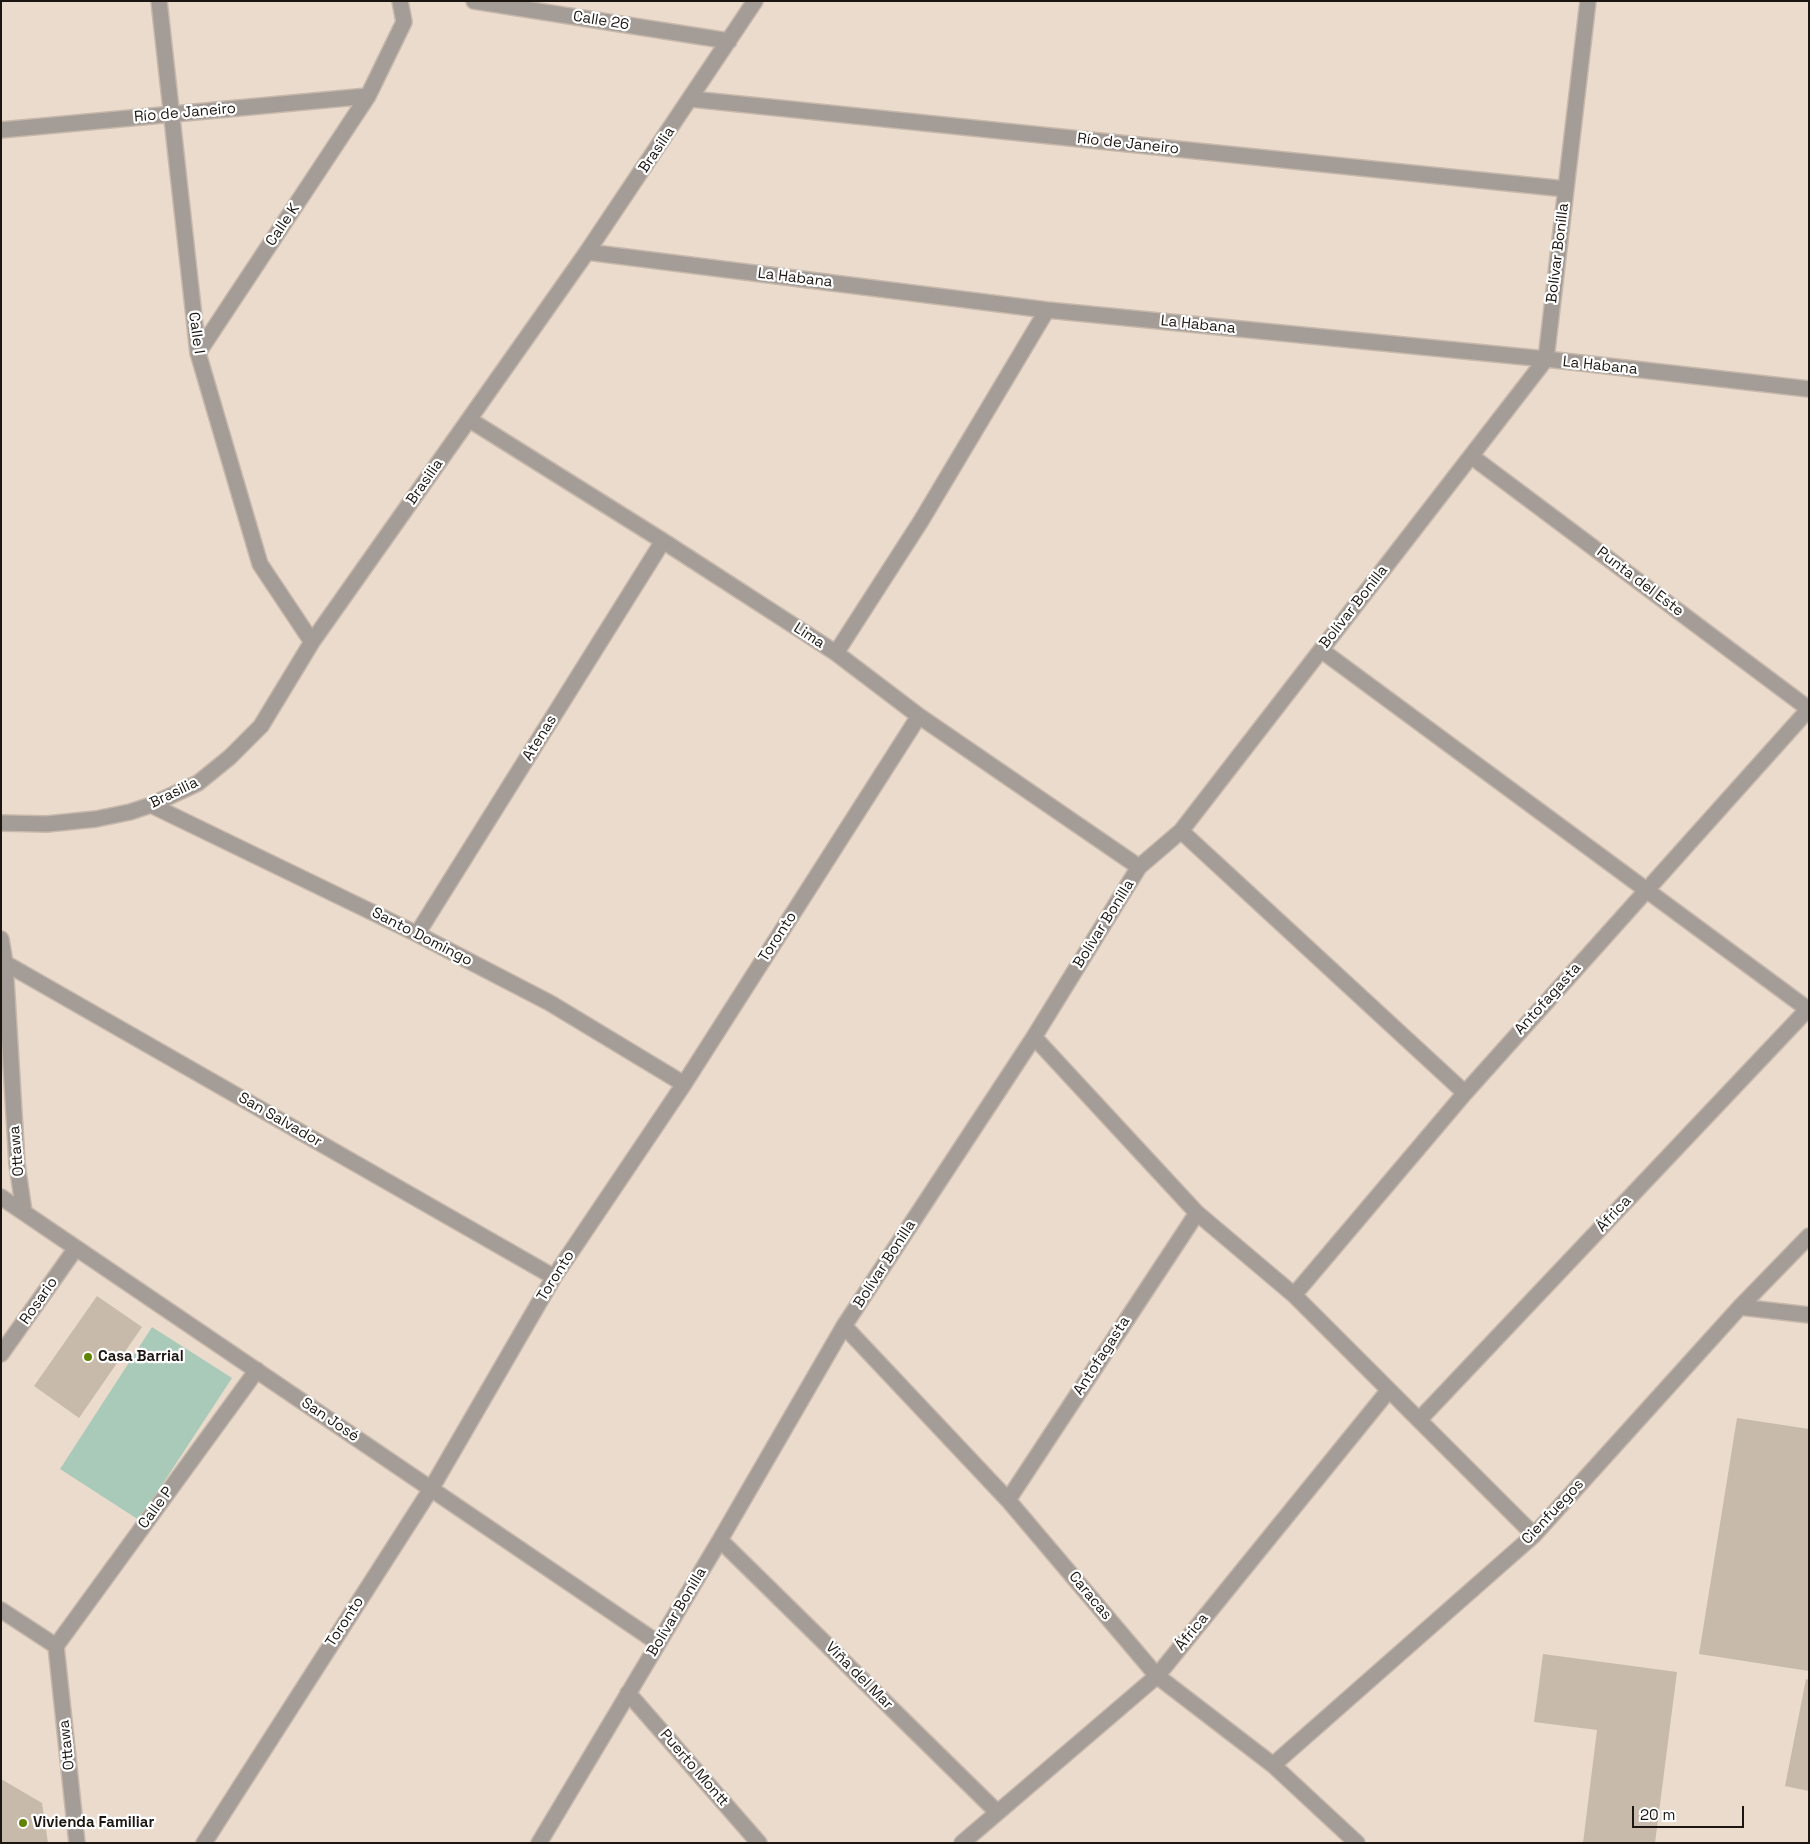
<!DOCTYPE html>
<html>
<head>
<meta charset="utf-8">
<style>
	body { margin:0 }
	#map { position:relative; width:1810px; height:1844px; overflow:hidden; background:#ebdbcd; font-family:"Space Grotesk",sans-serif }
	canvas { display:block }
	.frame { position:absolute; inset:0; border:2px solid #1b1611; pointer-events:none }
	.scale { position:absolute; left:1632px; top:1806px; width:112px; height:22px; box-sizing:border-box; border:2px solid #1b1611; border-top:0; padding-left:6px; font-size:15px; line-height:18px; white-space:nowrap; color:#1b1611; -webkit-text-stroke:4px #fff; paint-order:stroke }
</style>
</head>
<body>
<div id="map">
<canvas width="1810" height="1844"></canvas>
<div class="frame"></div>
<div class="scale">20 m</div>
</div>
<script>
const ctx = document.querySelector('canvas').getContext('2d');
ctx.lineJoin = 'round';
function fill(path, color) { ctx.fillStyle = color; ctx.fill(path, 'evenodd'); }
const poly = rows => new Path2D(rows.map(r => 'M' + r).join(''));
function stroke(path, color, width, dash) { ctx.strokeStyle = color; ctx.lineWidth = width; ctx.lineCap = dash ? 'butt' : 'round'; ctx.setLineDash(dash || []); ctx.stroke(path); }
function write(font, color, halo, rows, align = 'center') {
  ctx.font = font + ' "Space Grotesk",sans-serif'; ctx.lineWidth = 4.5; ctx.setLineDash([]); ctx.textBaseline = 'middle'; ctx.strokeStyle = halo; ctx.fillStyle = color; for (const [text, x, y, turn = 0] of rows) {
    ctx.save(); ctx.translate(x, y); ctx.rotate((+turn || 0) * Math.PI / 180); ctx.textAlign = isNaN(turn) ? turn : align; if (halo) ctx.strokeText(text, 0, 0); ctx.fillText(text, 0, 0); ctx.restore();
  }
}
fill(poly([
	[152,1327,232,1378,139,1520,60,1469]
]), '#a9cab9');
fill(poly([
	[97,1296,142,1327,79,1418,34,1386],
	[1737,1418,1809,1429,1809,1671,1699,1654],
	[1543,1654,1677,1672,1655,1843,1583,1843,1597,1730,1534,1722],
	[1806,1679,1809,1680,1809,1791,1785,1786],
	[1,1779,42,1803,48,1843,1,1843]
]), '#c7baab');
const minor = poly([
	[159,1,198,353,260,564,312,642],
	[474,1,729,41],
	[691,99,1566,189],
	[1,130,368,96],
	[587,252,1047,310,1546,359,1809,389],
	[198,353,368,96,404,22,400,1],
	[470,420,663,541,836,653,919,716,1139,867],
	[1471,456,1809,709],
	[1321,650,1809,1010],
	[836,653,921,521,1047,310],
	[151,805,417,934,550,1003,684,1084],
	[1,823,47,824,96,819,130,812,151,805,198,783,230,757,261,726,312,642,587,252,755,1],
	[1181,831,1465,1093],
	[417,934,663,541],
	[1,939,5,963,17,1164,24,1212],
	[5,963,554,1277],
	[1034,1037,1197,1213,1294,1295,1534,1535],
	[1,1197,658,1643],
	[1294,1295,1465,1093,1809,709],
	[1740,1307,1809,1315],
	[844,1326,1008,1500,1157,1676,1273,1765,1357,1843],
	[1,1354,76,1248],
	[1419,1420,1808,1009],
	[1008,1500,1197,1213],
	[720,1540,997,1812],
	[1,1610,56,1646],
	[56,1646,257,1370],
	[56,1646,77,1843],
	[628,1693,759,1843],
	[1273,1765,1534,1535,1740,1307,1809,1236],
	[204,1843,431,1489,554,1277,684,1084,919,716],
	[539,1843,720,1540,844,1326,1034,1037,1139,867,1181,831,1546,359,1588,1],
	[962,1843,1157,1676,1389,1390]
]);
stroke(minor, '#c6b8ab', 18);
stroke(minor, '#a49c97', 15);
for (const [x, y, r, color] of [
	[88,1357,5,"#608402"],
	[23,1823,5,"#608402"]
]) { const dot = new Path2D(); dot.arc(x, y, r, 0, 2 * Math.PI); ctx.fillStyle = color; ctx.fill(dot); stroke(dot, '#fff', 2); }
write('15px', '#1b1611', '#fff', [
	["Calle 26",601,21,9],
	["Río de Janeiro",185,113,-5],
	["Río de Janeiro",1128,144,6],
	["Brasilia",657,150,-56],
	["Calle K",283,225,-56],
	["Bolívar Bonilla",1558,253,-83],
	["La Habana",795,278,7],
	["La Habana",1198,325,6],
	["Calle I",196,333,82],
	["La Habana",1600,366,6],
	["Brasilia",425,482,-55],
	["Punta del Este",1640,582,37],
	["Bolívar Bonilla",1354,607,-52],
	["Lima",809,636,33],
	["Atenas",540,738,-58],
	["Brasilia",174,793,-26],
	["Bolívar Bonilla",1104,924,-58],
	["Santo Domingo",422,937,27],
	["Toronto",778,937,-57],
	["Antofagasta",1548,999,-48],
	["San Salvador",280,1120,30],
	["Ottawa",17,1151,-95],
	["África",1614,1214,-47],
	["Bolívar Bonilla",885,1264,-57],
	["Toronto",556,1276,-58],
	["Rosario",39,1301,-55],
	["Antofagasta",1102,1356,-57],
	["San José",330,1420,34],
	["Calle P",156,1508,-54],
	["Cienfuegos",1553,1512,-47],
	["Caracas",1090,1596,50],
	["Bolívar Bonilla",677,1612,-59],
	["Toronto",345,1622,-57],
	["África",1192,1632,-51],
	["Viña del Mar",859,1676,45],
	["Ottawa",67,1745,-96],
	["Puerto Montt",694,1768,49]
]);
write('bold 15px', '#1b1611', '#fff', [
	["Casa Barrial",98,1357],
	["Vivienda Familiar",33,1823]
], 'left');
</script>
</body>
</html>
